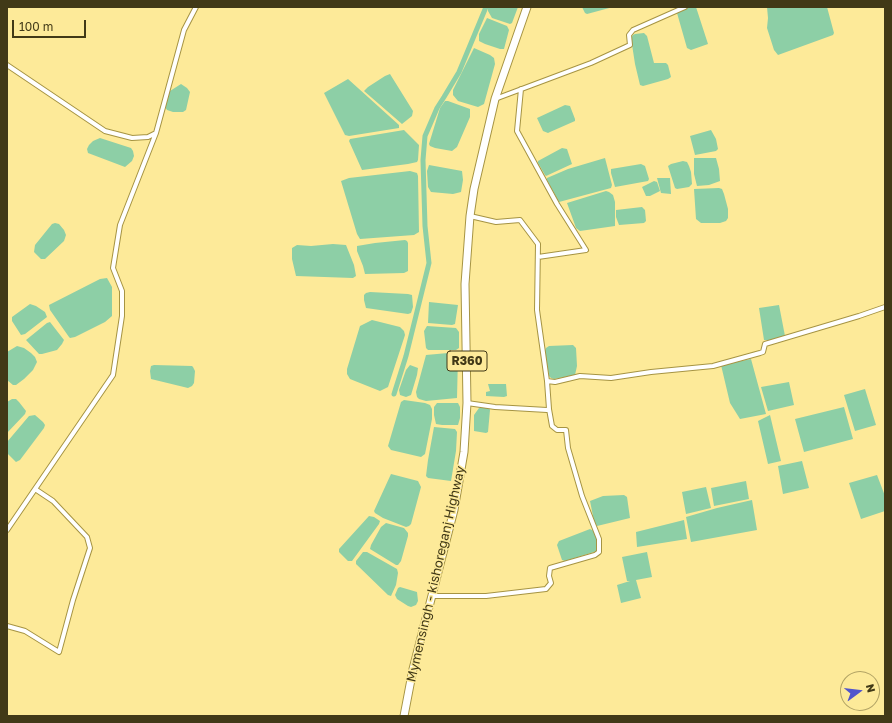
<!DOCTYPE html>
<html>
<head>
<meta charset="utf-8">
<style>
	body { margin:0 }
	#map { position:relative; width:892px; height:723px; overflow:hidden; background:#fdea99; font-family:"Golos Text",sans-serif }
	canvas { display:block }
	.frame { position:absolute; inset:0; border:8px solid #413917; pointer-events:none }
	.north { position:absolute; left:840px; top:671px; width:40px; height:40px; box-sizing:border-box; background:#fdea99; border:1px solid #b2a365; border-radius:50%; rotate:75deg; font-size:11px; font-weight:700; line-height:16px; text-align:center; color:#413917 }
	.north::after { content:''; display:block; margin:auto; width:14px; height:18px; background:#5255cc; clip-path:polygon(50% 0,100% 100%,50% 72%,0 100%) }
	.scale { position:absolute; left:12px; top:20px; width:74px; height:18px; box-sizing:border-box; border:2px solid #413917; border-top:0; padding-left:5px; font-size:12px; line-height:14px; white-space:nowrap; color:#413917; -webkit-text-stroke:3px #fdea99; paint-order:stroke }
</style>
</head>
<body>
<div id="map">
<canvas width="892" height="723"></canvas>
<div class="frame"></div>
<div class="north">N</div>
<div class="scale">100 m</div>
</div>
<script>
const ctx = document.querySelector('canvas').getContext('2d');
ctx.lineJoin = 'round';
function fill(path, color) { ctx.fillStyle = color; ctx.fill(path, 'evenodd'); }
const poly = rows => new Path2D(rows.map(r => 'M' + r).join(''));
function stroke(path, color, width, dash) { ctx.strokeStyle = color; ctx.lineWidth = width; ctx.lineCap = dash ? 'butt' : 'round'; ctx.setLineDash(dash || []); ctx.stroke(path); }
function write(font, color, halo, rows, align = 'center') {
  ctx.font = font + ' "Golos Text",sans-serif'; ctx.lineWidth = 3; ctx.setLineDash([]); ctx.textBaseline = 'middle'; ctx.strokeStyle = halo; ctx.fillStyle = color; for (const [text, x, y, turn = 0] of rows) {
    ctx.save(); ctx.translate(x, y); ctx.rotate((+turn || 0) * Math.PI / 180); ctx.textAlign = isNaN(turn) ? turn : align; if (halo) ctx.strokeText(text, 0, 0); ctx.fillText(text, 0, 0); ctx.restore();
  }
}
fill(poly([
	[488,7,518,7,512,23,510,24,492,18,488,11],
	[582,7,613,7,587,14,585,13],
	[690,7,696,7,708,44,691,50,687,48,677,13],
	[767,7,827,7,834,33,833,35,778,55,774,50,767,28,768,18],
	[487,18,507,26,509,30,504,49,500,49,485,44,479,41,479,34],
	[644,33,647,36,654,63,666,63,668,65,671,77,668,79,643,86,640,85,635,64,631,38,633,35,635,34],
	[474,48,490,55,494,58,495,64,484,104,478,107,458,101,453,95,453,90],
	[390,74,413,111,412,116,402,124,364,91,368,87,385,76],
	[348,79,399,125,399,128,349,136,345,135,324,93],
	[181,84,187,88,190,92,186,110,183,112,173,112,167,110,165,107,168,96,170,91],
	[445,101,448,101,470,109,470,117,457,147,452,151,435,148,430,146,429,144,440,108],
	[565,105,570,106,575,119,575,121,550,132,548,133,543,131,537,118],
	[404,130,419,145,418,160,417,162,408,164,362,170,349,141,350,139],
	[711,130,716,139,718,149,716,151,695,155,690,136],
	[100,138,131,148,133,151,134,156,132,161,125,167,88,153,87,149,89,145,93,141],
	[562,148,567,149,572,164,546,176,545,175,538,163,538,161],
	[605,158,612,185,611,188,559,202,547,180,547,178,568,169],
	[694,158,716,158,719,169,720,181,709,185,697,186,694,174],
	[683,161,687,162,689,166,691,172,692,184,689,187,677,189,675,188,668,166,671,164],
	[641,164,645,166,649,179,648,181,615,187,611,173,611,169],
	[429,165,462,171,463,180,461,192,453,194,431,192,428,187,427,171],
	[410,171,417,173,418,176,419,232,414,235,360,239,357,234,341,181,349,178],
	[657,178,670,178,671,194,661,193],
	[654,181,657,182,660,191,650,196,646,196,642,187],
	[719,188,722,189,724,194,728,209,728,218,726,221,720,223,701,223,696,219,694,189],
	[606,191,609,192,613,195,615,202,615,226,580,231,576,228,567,203],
	[642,207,645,210,646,221,644,223,619,225,616,217,616,210],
	[55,223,59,224,64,230,66,235,64,241,45,259,41,259,34,252,35,245,52,224],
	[405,240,407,241,408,243,408,271,404,273,365,274,363,266,357,251,357,246,375,243],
	[333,244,346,245,354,265,356,276,353,278,296,276,292,259,292,248,297,245,311,246],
	[107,278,112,287,112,316,105,322,75,337,70,338,69,337,50,310,49,305,100,279],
	[370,292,408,294,412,295,413,307,411,313,408,314,366,308,364,300,364,295,366,293],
	[429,302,458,305,455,324,452,325,428,323],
	[30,304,36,306,45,312,47,317,25,334,21,335,12,321,12,317],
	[779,305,785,336,775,340,764,340,759,308],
	[372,320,400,327,404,331,405,335,388,387,380,391,350,379,347,374,347,369,360,326],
	[50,322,64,340,62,344,57,350,42,354,39,354,26,340,47,323],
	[427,326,456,328,459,332,459,348,456,350,428,350,426,348,424,331],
	[573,345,576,348,577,366,575,375,554,379,551,378,549,376,545,351,546,348,549,346],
	[17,346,24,348,31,353,35,357,37,362,33,370,24,379,16,385,13,385,7,380,7,352],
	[448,353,457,353,458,356,457,398,426,401,419,399,417,397,416,392,426,355],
	[751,359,766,414,740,419,730,403,721,365],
	[154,365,192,366,193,367,195,371,194,383,192,386,188,388,151,379,150,371,151,366],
	[410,365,418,368,417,375,411,395,406,397,400,395,399,390,406,370],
	[789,382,794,405,768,411,761,387],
	[488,384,506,384,507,396,504,397,486,396,486,392,490,391],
	[865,389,876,425,855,431,844,395],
	[12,399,16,399,19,402,26,411,25,414,7,433,7,402],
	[404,400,425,403,430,405,432,409,432,419,425,454,421,457,391,450,388,446,401,402],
	[437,403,458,403,460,407,460,418,458,425,442,425,436,424,434,415,434,407],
	[844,407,853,439,804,452,795,419],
	[479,408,489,408,490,410,488,432,486,433,474,431,474,415],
	[35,415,43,422,45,425,44,428,20,460,16,462,7,453,7,442,29,416],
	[770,415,781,461,768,464,758,421],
	[434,427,455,429,457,432,456,451,451,481,428,478,426,476,428,460],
	[802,461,809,488,783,494,778,466],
	[391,474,418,481,421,487,411,524,409,526,406,527,383,518,375,513,374,511],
	[877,475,885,496,885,511,861,519,849,483],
	[746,481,749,499,714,506,711,488],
	[706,487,711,508,686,514,682,492],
	[624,495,627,497,630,518,597,526,594,521,590,501,603,496],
	[752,500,757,530,691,542,686,517,717,508],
	[369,516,374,517,380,521,379,524,352,561,348,561,339,552,339,549],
	[684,520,687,539,637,547,636,532],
	[386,523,404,528,408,533,408,536,401,561,398,565,396,565,370,549,371,545,381,527],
	[590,529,594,531,596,537,597,550,594,552,565,561,562,560,557,545,559,541],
	[363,552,367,552,397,569,398,573,396,585,391,596,388,595,356,564,356,561],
	[647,552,652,577,636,580,641,598,621,603,617,585,630,581,627,581,622,557],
	[400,587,417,592,418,601,416,605,411,607,408,606,397,599,395,595,398,588]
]), '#8dcfa6');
stroke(poly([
	[394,394,406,356,429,263,425,226,423,160,425,136,437,108,444,97,459,72,486,7]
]), '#8dcfa6', 5);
const street = poly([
	[7,65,105,131,132,138,148,137,156,133,184,30,196,7],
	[521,89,517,131,557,204,586,250,538,257],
	[495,99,591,63,630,45,629,35,633,30,685,7],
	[547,381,555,382,580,376,611,378,651,372,713,366,760,353,763,352,765,344,859,316,885,307],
	[467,403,495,407,547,410,549,409,547,381,537,310,538,244,520,220,496,222,470,216],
	[7,530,113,375,122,316,122,291,113,268,120,225,156,133],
	[432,596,486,596,546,589,551,583,549,576,550,568,595,555,599,552,599,539,582,496,568,448,566,430,557,430,552,426,549,409],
	[7,626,25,631,59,652,73,600,90,548,87,537,53,501,35,489]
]);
const primary = poly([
	[404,716,413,669,454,510,464,452,467,403,465,284,470,216,474,189,495,99,527,7]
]);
stroke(street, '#a69443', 6);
stroke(primary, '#a69443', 9);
stroke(street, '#fff', 4);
stroke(primary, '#fff', 7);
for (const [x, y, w] of [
	[467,361,40]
]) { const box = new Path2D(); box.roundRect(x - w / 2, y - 10, w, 20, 3); ctx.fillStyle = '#fdea99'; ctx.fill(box); stroke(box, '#413917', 1); }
write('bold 12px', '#413917', null, [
	["R360",467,361]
]);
write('13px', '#413917', '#fdea99', [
	["Mymensingh - kishoreganj Highway",436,574,-77]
]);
</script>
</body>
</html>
